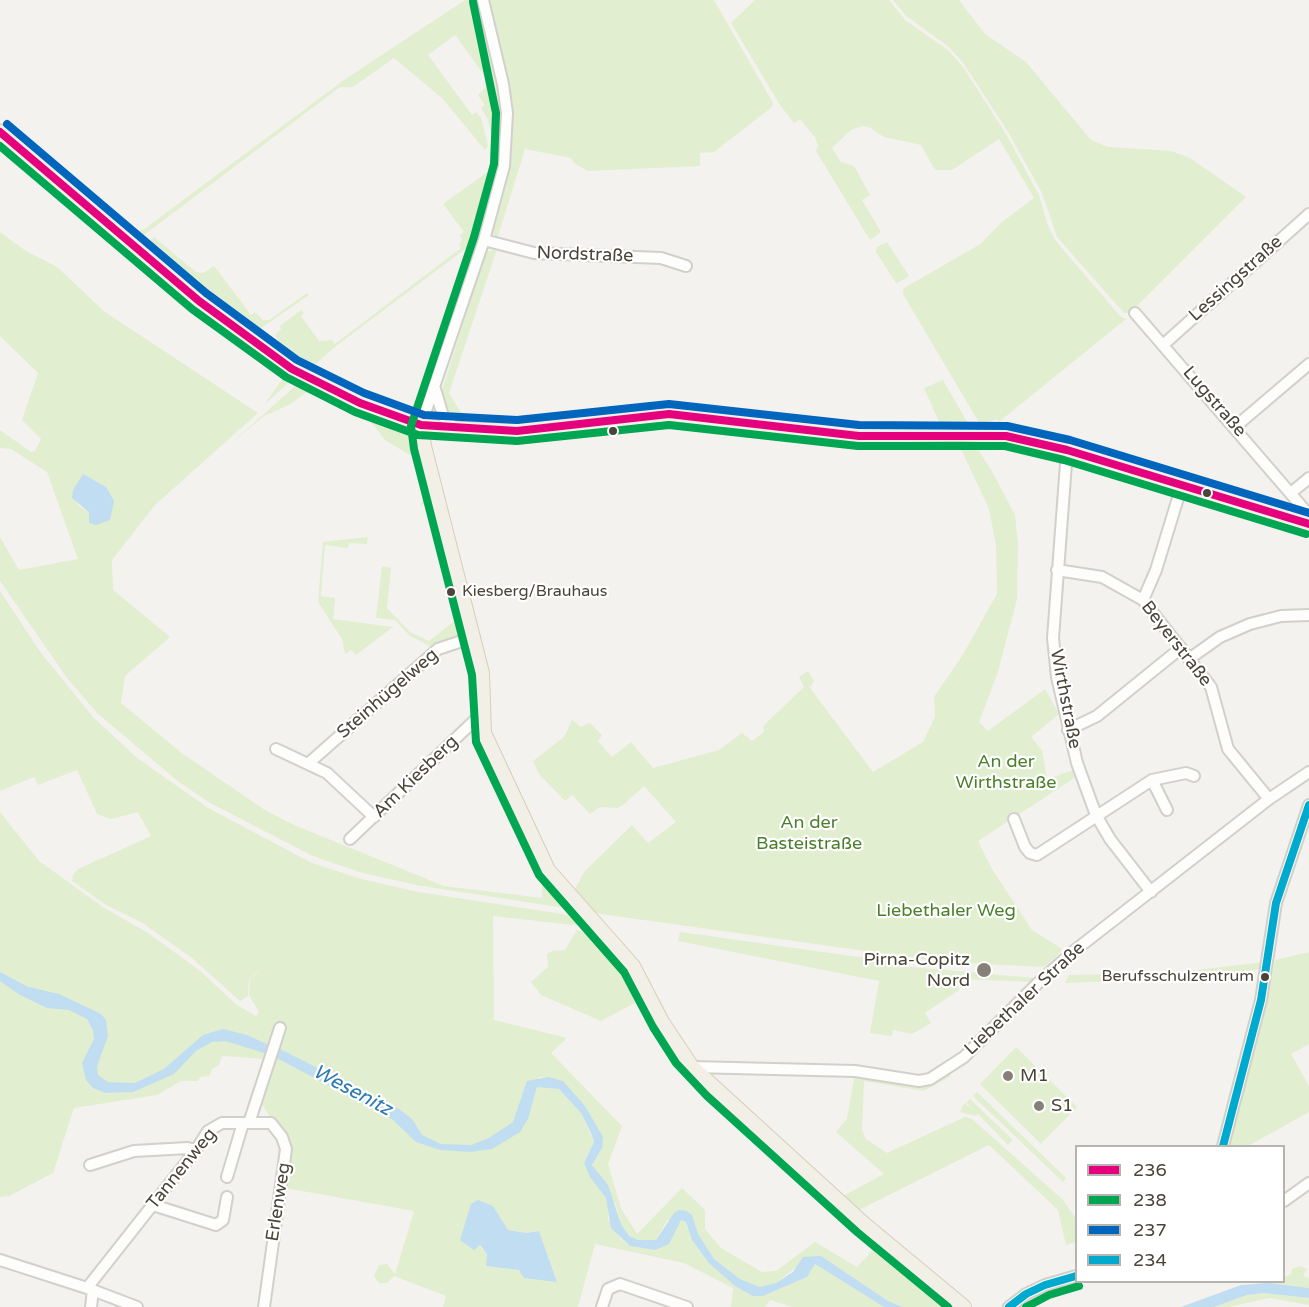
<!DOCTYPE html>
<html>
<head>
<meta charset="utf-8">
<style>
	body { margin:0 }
	#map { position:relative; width:1309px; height:1307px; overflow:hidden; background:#f4f2ee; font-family:"Varela Round",sans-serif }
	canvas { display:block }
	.legend { position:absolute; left:1075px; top:1145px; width:210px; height:138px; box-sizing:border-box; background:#fff; border:2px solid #b7b4b0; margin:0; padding:8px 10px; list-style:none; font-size:18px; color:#4b4439 }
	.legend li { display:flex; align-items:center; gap:12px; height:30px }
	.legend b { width:30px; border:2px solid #b7b4b0 }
</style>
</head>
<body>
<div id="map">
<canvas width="1309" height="1307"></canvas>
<ul class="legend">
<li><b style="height:8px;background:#e5007d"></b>236</li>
<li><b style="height:8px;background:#00a651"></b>238</li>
<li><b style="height:8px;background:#0065bd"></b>237</li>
<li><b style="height:8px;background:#00a9ce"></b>234</li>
</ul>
</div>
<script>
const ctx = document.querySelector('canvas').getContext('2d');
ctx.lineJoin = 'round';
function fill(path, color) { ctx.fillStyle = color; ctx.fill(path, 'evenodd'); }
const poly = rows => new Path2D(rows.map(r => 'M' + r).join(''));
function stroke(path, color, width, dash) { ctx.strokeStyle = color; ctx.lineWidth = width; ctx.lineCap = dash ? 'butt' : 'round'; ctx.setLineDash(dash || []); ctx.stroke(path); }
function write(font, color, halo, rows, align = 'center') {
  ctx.font = font + ' "Varela Round",sans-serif'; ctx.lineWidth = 4.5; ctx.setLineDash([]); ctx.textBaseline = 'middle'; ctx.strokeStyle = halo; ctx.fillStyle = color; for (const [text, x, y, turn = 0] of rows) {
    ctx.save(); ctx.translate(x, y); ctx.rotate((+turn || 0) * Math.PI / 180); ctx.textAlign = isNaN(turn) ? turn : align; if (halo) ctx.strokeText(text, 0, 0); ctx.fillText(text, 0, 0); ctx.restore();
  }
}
fill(poly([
	[465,0,480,0,500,85,503,110,500,112,499,151,496,158,491,156,494,145,488,120,481,108,485,105,478,95,490,83,455,35,428,55,472,115,476,112,481,118,488,146,485,150,442,98,394,58,353,87,340,87,140,238,122,228,0,126,0,122,135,231,143,230,344,80],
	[486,0,714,0,773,103,772,107,714,152,700,153,700,166,588,171,575,164,571,158,525,149,497,239,493,233,509,173,511,146,509,103],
	[755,0,889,0,905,20,948,50,963,67,1006,134,1039,195,1048,226,1055,240,1120,316,1126,319,1000,421,996,419,981,426,903,294,904,288,979,245,1002,222,1034,198,999,139,952,170,935,170,921,145,884,137,869,127,862,126,851,130,832,148,841,162,854,166,870,195,862,200,881,232,870,240,816,151,818,146,815,137,800,119,794,123,780,105,731,23],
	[893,0,959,0,985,34,1026,62,1091,140,1108,147,1171,151,1190,158,1246,197,1136,307,1129,313,1124,313,1057,237,1042,193,1008,132,964,64,949,47,906,16],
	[0,138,292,374,294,378,264,405,286,374,192,306,0,144],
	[489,171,494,175,472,251,465,249,336,346,308,371,284,353,275,335,281,329,280,326,301,310,304,313,301,316,319,341,332,340,335,344,461,248,459,244,462,240,460,235,464,232,443,204],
	[0,232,26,251,57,267,105,312,258,413,155,505,112,560,113,590,170,637,125,676,121,703,183,754,265,810,294,825,444,886,542,898,542,876,530,847,564,896,561,898,562,902,569,901,578,910,416,885,359,872,313,856,210,803,179,782,97,713,67,678,0,581,0,537,19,570,78,559,47,472,11,449,0,448,0,430,31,452,35,451,41,439,22,420,38,373,0,336],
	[84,475,96,525,89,512,78,505,73,490],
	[154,237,196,272,203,273,214,266,251,315,255,312,263,320,269,320,307,293,309,295,257,331,252,331,152,251,148,243],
	[887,242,909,276,899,282,896,283,876,252,877,247],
	[497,249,449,393,460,411,467,416,529,419,528,424,511,425,452,417,440,396,486,252],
	[943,380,970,427,943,431,924,388],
	[301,381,398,422,398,424,406,430,415,447,430,499,420,507,426,493,412,456,386,441,367,417,319,395,305,393,291,404,264,416,228,446],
	[961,440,972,440,993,473,1015,515,1018,544,1017,599,998,672,979,722,988,731,1045,689,1059,714,1031,737,1042,750,1047,779,1077,769,1079,775,978,841,992,869,1032,930,1062,949,1057,956,1044,967,944,962,594,913,574,891,584,872,632,825,648,843,676,822,644,786,623,805,617,808,600,807,590,814,572,795,565,801,539,774,533,761,564,737,572,720,581,727,590,723,602,735,598,741,612,757,631,742,653,768,719,750,742,733,752,741,764,732,763,726,804,687,799,677,808,671,814,681,810,688,873,772,923,742,935,717,934,697,962,656,997,594,996,545,989,509,961,449],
	[368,537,367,544,349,543,348,548,325,545,321,596,335,598,333,619,393,627,356,655,351,650,345,654,342,639,318,602,323,542],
	[382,566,391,568,387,608,410,632,429,641,463,614,466,634,432,647,410,636,395,620,376,618],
	[0,591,41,653,93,717,136,757,208,808,312,863,361,879,418,892,582,917,594,932,583,926,493,916,494,1019,490,1019,567,1038,551,1053,622,1126,608,1164,621,1208,637,1234,682,1188,705,1210,705,1229,721,1248,762,1272,776,1271,815,1242,857,1267,880,1242,959,1307,903,1307,888,1301,821,1256,798,1266,776,1283,760,1287,740,1279,714,1259,698,1234,692,1216,667,1220,656,1240,638,1240,629,1236,621,1224,616,1205,592,1164,602,1148,563,1081,539,1077,531,1108,537,1087,546,1087,559,1089,581,1113,594,1142,584,1163,586,1168,606,1198,609,1206,608,1219,621,1239,630,1246,655,1250,681,1220,686,1222,692,1240,709,1263,763,1296,807,1277,815,1264,884,1307,792,1307,770,1300,765,1307,731,1307,733,1288,684,1263,595,1244,578,1307,443,1307,446,1296,394,1276,387,1283,379,1283,374,1276,379,1265,387,1264,395,1274,414,1211,280,1187,282,1126,272,1120,260,1101,266,1059,222,1056,219,1065,212,1069,209,1076,200,1077,198,1081,181,1081,157,1095,74,1108,53,1173,9,1196,0,1197,0,812,39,861,103,907,148,933,199,970,237,1005,256,1016,259,1012,249,995,250,979,271,959,249,979,248,996,240,1001,192,958,141,922,106,905,72,881,73,875,78,869,151,836,138,812,111,819,97,814,77,770,38,785,34,777,0,791],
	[493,1206,508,1230,526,1233,539,1231,557,1282,519,1270,486,1266,487,1254,479,1245],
	[577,930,607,943,624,961,646,997,601,1021,541,995,531,982,548,967,547,954,552,951,565,950],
	[680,932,887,961,886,965,979,973,979,977,987,977,987,974,1036,978,1036,982,958,979,959,990,925,1013,931,1023,912,1034,893,1030,892,1036,870,1033,879,981,678,941],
	[1309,952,1309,1044,1291,1054,1309,1086,1309,1112,1248,1146,1227,1146,1269,990,1275,960],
	[1264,962,1261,969,1216,975,1209,973,1162,979,1065,983,1069,975,1172,973],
	[1016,1047,1077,1107,1041,1144,980,1084],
	[947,1072,951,1076,924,1091,864,1081,862,1129,866,1139,887,1153,965,1117,972,1119,1062,1199,1076,1218,1076,1242,1066,1245,1058,1210,989,1145,859,1210,843,1196,884,1174,836,1132,847,1119,855,1073,918,1085],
	[977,1092,1066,1178,1063,1182,973,1096],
	[970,1099,1013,1140,1008,1145,978,1114,975,1116,960,1112,964,1103,975,1111,966,1103],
	[1301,1266,1307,1269,1303,1276,1309,1278,1309,1288,1254,1283,1284,1282,1284,1277,1291,1274,1292,1269],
	[1263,1293,1309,1298,1309,1305,1269,1298,1229,1307,1214,1307,1247,1295]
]), '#e1eecf');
fill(poly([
	[83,474,106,487,114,501,110,520,96,525,89,523,89,512,72,498,73,490],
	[0,972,28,987,59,994,101,1014,106,1020,108,1036,97,1066,98,1075,108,1082,135,1083,164,1069,203,1035,223,1029,247,1035,271,1046,268,1054,225,1041,212,1042,196,1051,174,1074,133,1092,105,1093,93,1088,86,1080,82,1063,94,1039,93,1030,87,1019,69,1010,47,1008,20,995,0,981],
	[276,1047,399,1109,412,1119,422,1135,441,1144,471,1145,489,1138,513,1122,527,1081,548,1077,563,1081,585,1106,603,1137,602,1148,592,1165,608,1185,621,1224,629,1236,638,1240,656,1240,674,1213,679,1210,686,1211,692,1215,698,1234,714,1259,740,1279,760,1287,776,1283,793,1272,803,1257,821,1256,888,1301,903,1307,884,1307,815,1264,807,1277,763,1296,753,1296,735,1286,709,1263,692,1240,686,1222,681,1220,669,1244,655,1250,630,1246,611,1228,606,1198,590,1177,584,1163,594,1142,591,1133,581,1113,559,1089,537,1087,528,1119,520,1132,492,1149,471,1152,440,1150,416,1142,392,1119,273,1056],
	[478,1200,493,1206,508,1230,526,1233,539,1231,557,1282,524,1278,519,1270,486,1266,487,1254,480,1245,474,1250,460,1240,471,1204],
	[1268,1283,1309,1288,1309,1298,1263,1293,1247,1295,1214,1307,1181,1307,1241,1285]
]), '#c0ddf1');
const minor = poly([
	[484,240,534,253,661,258,686,266],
	[1135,313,1309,515],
	[1163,345,1309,214],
	[435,389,443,416,455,429],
	[421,425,484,240,504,166,507,113,503,84,483,0],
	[1235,427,1309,364],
	[1067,450,1053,638,1057,677,1077,763,1096,815,1110,839,1151,892],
	[1292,492,1309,478],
	[1057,570,1102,577,1143,600,1211,687,1228,749,1269,799],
	[1143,600,1156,570,1182,485],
	[1189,659,1220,637,1250,624,1281,616,1309,615],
	[1068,730,1097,716,1181,648],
	[276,749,327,773,374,817],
	[310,762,438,649,474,637],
	[1152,780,1167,810],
	[1014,819,1025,847,1030,853,1037,855,1152,780,1186,773,1194,776],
	[350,839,475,720,484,718],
	[692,1067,855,1071,919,1081,930,1079,964,1057,1038,983,1074,951,1269,799,1309,772],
	[249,1123,271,1123,282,1137,286,1149,264,1307],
	[1223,1146,1261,1000,1276,903,1309,805],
	[90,1165,134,1151,188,1148,196,1150],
	[227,1177,243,1123],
	[1284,1201,1309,1183],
	[153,1205,216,1225,223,1220,227,1197],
	[0,1260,87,1288,137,1307],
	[87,1288,196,1150,208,1131,222,1123,249,1123,280,1028],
	[91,1307,93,1290],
	[602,1307,608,1289,620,1284,687,1307],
	[1009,1307,1026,1294,1045,1285,1076,1276]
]);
const major = poly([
	[0,132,199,301,292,369,360,403,421,425,439,428,517,431,669,414,859,436,957,434,1006,436,1067,450,1309,524],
	[421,425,424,446,482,673,484,733,548,870,633,966,662,1022,692,1067,864,1224,964,1307]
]);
stroke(minor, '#d2d0cb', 14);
stroke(major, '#d6cebb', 16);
stroke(minor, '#fdfdfc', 10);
stroke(major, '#f2efe6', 14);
stroke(poly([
	[0,132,199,301,292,369,360,403,421,425,517,431,669,414,859,436,1006,436,1067,450,1309,524]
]), '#e5007d', 8);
stroke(poly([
	[473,2,496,113,494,164,474,237,411,426,414,449,472,675,476,742,539,875,624,972,653,1027,676,1063,707,1096,857,1232,948,1307],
	[0,146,192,309,286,377,355,412,418,435,517,441,669,425,858,446,1005,446,1064,460,1306,534],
	[1026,1307,1049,1295,1079,1286]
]), '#00a651', 8);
stroke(poly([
	[7,124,206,293,297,360,364,393,424,415,517,420,669,404,859,425,1007,426,1070,440,1309,513]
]), '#0065bd', 8);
stroke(poly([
	[1223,1146,1261,1000,1276,903,1309,805],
	[1009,1307,1026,1294,1045,1285,1076,1276]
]), '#00a9ce', 8);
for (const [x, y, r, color] of [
	[613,431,5,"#4b4439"],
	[1207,493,5,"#4b4439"],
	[451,592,5,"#4b4439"],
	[984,970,8,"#868178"],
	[1265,977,5,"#4b4439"],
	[1008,1076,6,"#868178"],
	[1039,1106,6,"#868178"]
]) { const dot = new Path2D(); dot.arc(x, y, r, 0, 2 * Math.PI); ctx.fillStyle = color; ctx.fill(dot); stroke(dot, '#fff', 2); }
write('16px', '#4b4439', '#fff', [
	["Kiesberg/Brauhaus",462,592],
	["Berufsschulzentrum",1254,977,"right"]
], 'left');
write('18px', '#4b4439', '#fff', [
	["Nordstraße",585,255,2],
	["Lessingstraße",1236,279,-42],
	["Lugstraße",1214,402,49],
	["Beyerstraße",1176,644,52],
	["Steinhügelweg",388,694,-41],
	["Wirthstraße",1065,699,79],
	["Am Kiesberg",416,777,-44],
	["Liebethaler Straße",1025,999,-43],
	["Tannenweg",182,1169,-51],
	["Erlenweg",279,1202,-81]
]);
write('18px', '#4a7f2a', '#fff', [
	["An der",1006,762],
	["Wirthstraße",1006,783],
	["An der",809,823],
	["Basteistraße",809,844],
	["Liebethaler Weg",946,911]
]);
write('18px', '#4b4439', '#fff', [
	["Pirna-Copitz",970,960,"right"],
	["Nord",970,981,"right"],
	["M1",1020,1076],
	["S1",1051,1106]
], 'left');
write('italic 20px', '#2e7ab2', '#fff', [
	["Wesenitz",352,1091,28]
]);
</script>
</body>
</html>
